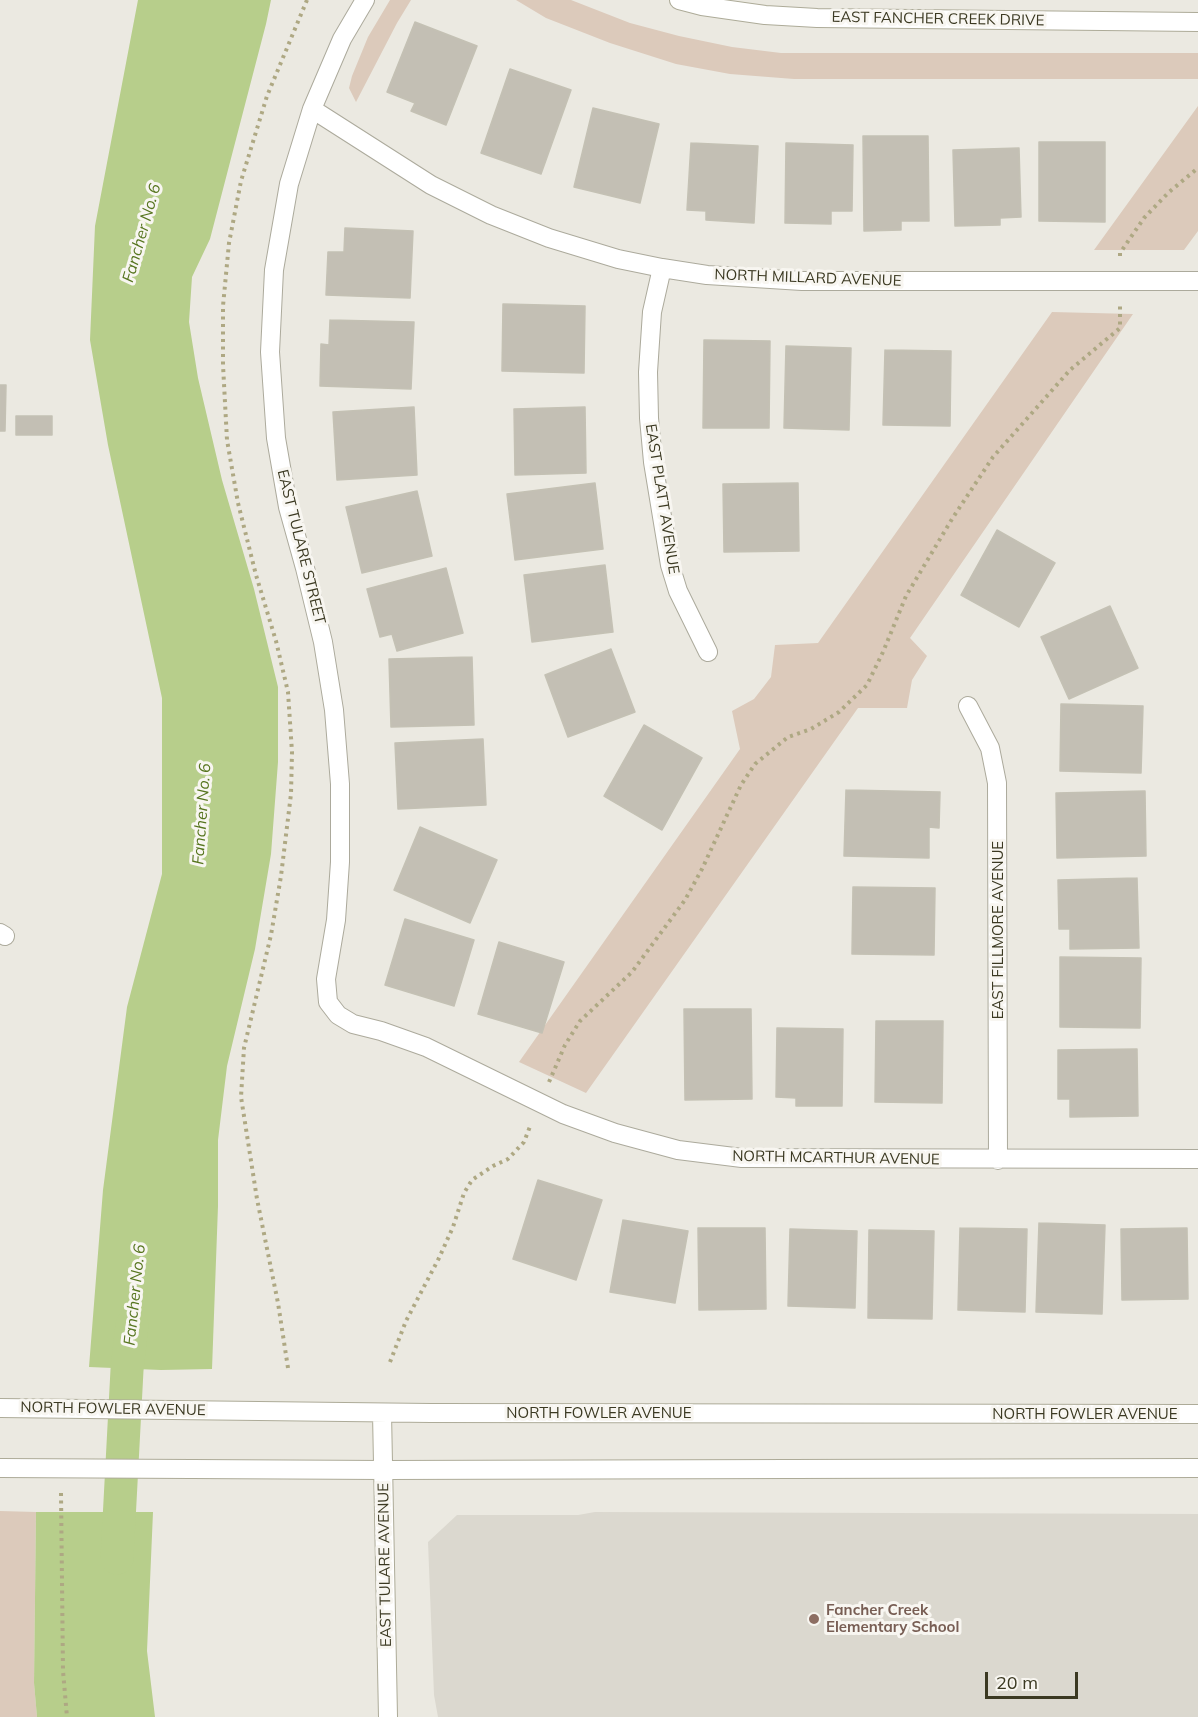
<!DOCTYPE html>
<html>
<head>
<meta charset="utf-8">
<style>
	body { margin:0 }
	#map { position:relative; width:1198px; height:1717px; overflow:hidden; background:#ebe9e1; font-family:Mulish,sans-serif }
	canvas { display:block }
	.scale { position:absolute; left:985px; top:1672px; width:93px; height:27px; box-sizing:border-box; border:3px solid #3b3922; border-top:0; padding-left:8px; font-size:18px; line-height:21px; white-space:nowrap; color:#3b3922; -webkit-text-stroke:4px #f8f6f1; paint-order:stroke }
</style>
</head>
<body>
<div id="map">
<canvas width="1198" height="1717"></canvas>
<div class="scale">20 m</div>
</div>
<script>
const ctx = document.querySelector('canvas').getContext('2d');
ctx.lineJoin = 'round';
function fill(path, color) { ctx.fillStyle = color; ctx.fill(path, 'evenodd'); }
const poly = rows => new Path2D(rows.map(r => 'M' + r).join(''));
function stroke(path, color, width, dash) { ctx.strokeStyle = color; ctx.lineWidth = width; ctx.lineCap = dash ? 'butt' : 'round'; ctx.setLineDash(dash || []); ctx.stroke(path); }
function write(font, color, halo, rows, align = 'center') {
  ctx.font = font + ' Mulish,sans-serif'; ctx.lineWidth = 6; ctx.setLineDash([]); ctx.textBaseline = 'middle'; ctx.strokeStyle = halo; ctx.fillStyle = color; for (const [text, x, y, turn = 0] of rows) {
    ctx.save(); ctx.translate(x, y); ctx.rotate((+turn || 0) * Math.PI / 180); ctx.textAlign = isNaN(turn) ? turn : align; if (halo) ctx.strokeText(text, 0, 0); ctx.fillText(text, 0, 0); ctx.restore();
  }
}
fill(poly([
	[595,1512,1198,1514,1198,1717,438,1717,434,1695,428,1542,457,1515,578,1515]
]), '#dbd8cf');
fill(poly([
	[390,0,411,0,397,23,356,102,349,88,352,76,368,37],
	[516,0,571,0,630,23,679,36,732,47,781,53,1198,53,1198,79,794,79,730,74,676,64,610,43,546,18],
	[1198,106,1198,231,1184,250,1094,250],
	[1052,312,1133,314,910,638,927,656,912,680,907,708,858,708,586,1093,519,1062,740,749,732,711,754,699,771,677,775,645,818,643],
	[0,1511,36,1512,34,1683,37,1717,0,1717]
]), '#dccabb');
fill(poly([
	[138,0,271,0,266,24,210,239,192,277,189,322,198,378,222,480,254,589,278,687,278,762,271,854,255,949,227,1066,218,1140,218,1206,212,1369,161,1370,89,1367,103,1190,127,1007,162,874,162,698,108,445,90,340,95,226],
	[36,1512,153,1512,147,1651,155,1717,37,1717,34,1683]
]), '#b7ce8b');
stroke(poly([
	[117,1558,127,1370,132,1325]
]), '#b7ce8b', 33);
const building = poly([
	[415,22,477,46,446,125,411,111,415,103,387,92,415,22],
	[510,69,571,90,541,174,481,153,510,69],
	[593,108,659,124,640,203,574,187,593,108],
	[863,136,928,136,929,221,901,221,901,230,864,231,863,136],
	[1039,142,1105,142,1105,222,1039,221,1039,142],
	[691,143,758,146,754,223,706,220,706,211,687,210,691,143],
	[786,143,853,145,852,211,831,211,831,224,785,223,786,143],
	[1019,148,1021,217,1000,218,1000,225,955,226,953,150,1019,148],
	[345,228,413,231,410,298,326,295,328,252,344,252,345,228],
	[503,304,585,306,584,373,502,371,503,304],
	[330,320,414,322,411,389,320,386,321,344,329,345,330,320],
	[704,340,770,341,769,428,703,428,704,340],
	[786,346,851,348,849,430,784,428,786,346],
	[885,350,951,351,950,426,883,425,885,350],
	[0,385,6,385,5,431,0,431,0,385],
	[414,407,417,475,337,480,333,412,414,407],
	[585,407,586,473,515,475,514,409,585,407],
	[16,416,52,416,52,435,16,435,16,416],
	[595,483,603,549,515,560,507,494,595,483],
	[798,483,799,551,724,552,723,484,798,483],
	[417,491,432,556,362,573,346,507,417,491],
	[997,530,1055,563,1019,627,961,595,997,530],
	[605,565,613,632,532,642,524,575,605,565],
	[446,568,463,633,397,651,392,634,380,637,367,589,446,568],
	[1110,606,1138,668,1069,699,1041,637,1110,606],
	[611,649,635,712,568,737,545,675,611,649],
	[472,657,474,725,391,727,389,659,472,657],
	[1061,704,1143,706,1141,773,1060,771,1061,704],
	[644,725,702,758,662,830,604,796,644,725],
	[483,739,486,805,398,809,395,743,483,739],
	[846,790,940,792,939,828,929,827,929,858,844,856,846,790],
	[1145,791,1146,856,1057,858,1056,793,1145,791],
	[420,827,497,860,470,923,394,890,420,827],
	[1137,878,1139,948,1070,949,1070,929,1059,929,1058,880,1137,878],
	[853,887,935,888,934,955,852,954,853,887],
	[405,919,474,940,454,1006,385,985,405,919],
	[499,942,564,962,542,1033,478,1014,499,942],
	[1060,957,1141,958,1140,1028,1060,1027,1060,957],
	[684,1009,751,1009,752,1099,685,1100,684,1009],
	[876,1021,943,1021,942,1103,875,1102,876,1021],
	[777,1028,843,1029,842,1106,796,1106,796,1098,776,1097,777,1028],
	[1137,1049,1138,1116,1070,1117,1070,1099,1058,1099,1058,1050,1137,1049],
	[538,1180,602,1200,576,1280,513,1259,538,1180],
	[623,1220,688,1231,675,1303,610,1292,623,1220],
	[1039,1223,1105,1225,1102,1314,1036,1312,1039,1223],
	[698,1228,765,1228,766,1309,699,1310,698,1228],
	[960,1228,1027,1229,1025,1312,958,1310,960,1228],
	[1187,1228,1188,1299,1122,1300,1121,1229,1187,1228],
	[790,1229,857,1231,855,1308,788,1306,790,1229],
	[869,1230,934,1231,932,1319,868,1318,869,1230]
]);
fill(building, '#c3bfb4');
stroke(building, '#c4c1b4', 1.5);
const street = poly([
	[365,0,342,39,312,109,289,184,274,270,270,352,276,438,288,507,305,568,323,642,334,710,340,784,340,862,336,920,326,979,328,1002,338,1015,353,1024,381,1031,426,1047,563,1114,615,1133,678,1150,742,1158,1198,1159],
	[312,109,431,185,491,215,549,238,618,259,662,268,707,275,802,281,1198,281],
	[662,268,652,312,648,372,649,418,653,462,670,565,678,591,708,652],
	[968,706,990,748,997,783,998,1160],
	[0,933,5,936]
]);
const secondary = poly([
	[679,0,702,6,765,15,817,18,1198,22],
	[0,1408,431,1413,1198,1414],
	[382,1413,388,1717],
	[0,1468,383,1470,1198,1468]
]);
stroke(street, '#acaa9c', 20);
stroke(secondary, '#adab98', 20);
stroke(poly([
	[1120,256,1120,253,1144,218,1169,192,1198,168],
	[549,1082,565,1045,580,1021,632,972,685,900,702,869,741,785,755,764,788,737,811,729,839,712,867,685,883,652,906,596,952,519,993,457,1070,370,1120,328,1120,306],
	[390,1362,406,1321,439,1258,453,1227,464,1193,472,1180,493,1166,508,1159,524,1142,531,1124],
	[288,1368,278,1303,257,1199,241,1097,244,1048,271,935,281,876,291,794,292,752,288,692,276,641,256,575,238,503,227,440,223,365,223,306,229,243,241,181,267,96,307,0],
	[61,1493,63,1671,67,1717]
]), '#aea883', 4, [3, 4.5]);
stroke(street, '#fff', 18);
stroke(secondary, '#fff', 18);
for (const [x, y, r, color] of [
	[814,1619,6,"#8d6e63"]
]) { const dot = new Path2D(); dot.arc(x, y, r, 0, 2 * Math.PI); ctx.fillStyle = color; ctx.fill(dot); stroke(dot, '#f8f6f1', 2); }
write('15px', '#3b3922', '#f8f6f1', [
	["EAST FANCHER CREEK DRIVE",938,19,1],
	["NORTH MILLARD AVENUE",808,278,2],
	["EAST PLATT AVENUE",662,499,81],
	["EAST TULARE STREET",301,547,76],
	["EAST FILLMORE AVENUE",998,930,-90],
	["NORTH MCARTHUR AVENUE",836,1158,1],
	["NORTH FOWLER AVENUE",113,1409,1],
	["NORTH FOWLER AVENUE",599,1413],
	["NORTH FOWLER AVENUE",1085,1414],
	["EAST TULARE AVENUE",385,1565,-91]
]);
write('bold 15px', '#785e54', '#f8f6f1', [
	["Fancher Creek",826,1610],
	["Elementary School",826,1627]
], 'left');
write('italic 16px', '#56751e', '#f8f6f1', [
	["Fancher No. 6",142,233,-74],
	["Fancher No. 6",202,814,-86],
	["Fancher No. 6",135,1295,-84]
]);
</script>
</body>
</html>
